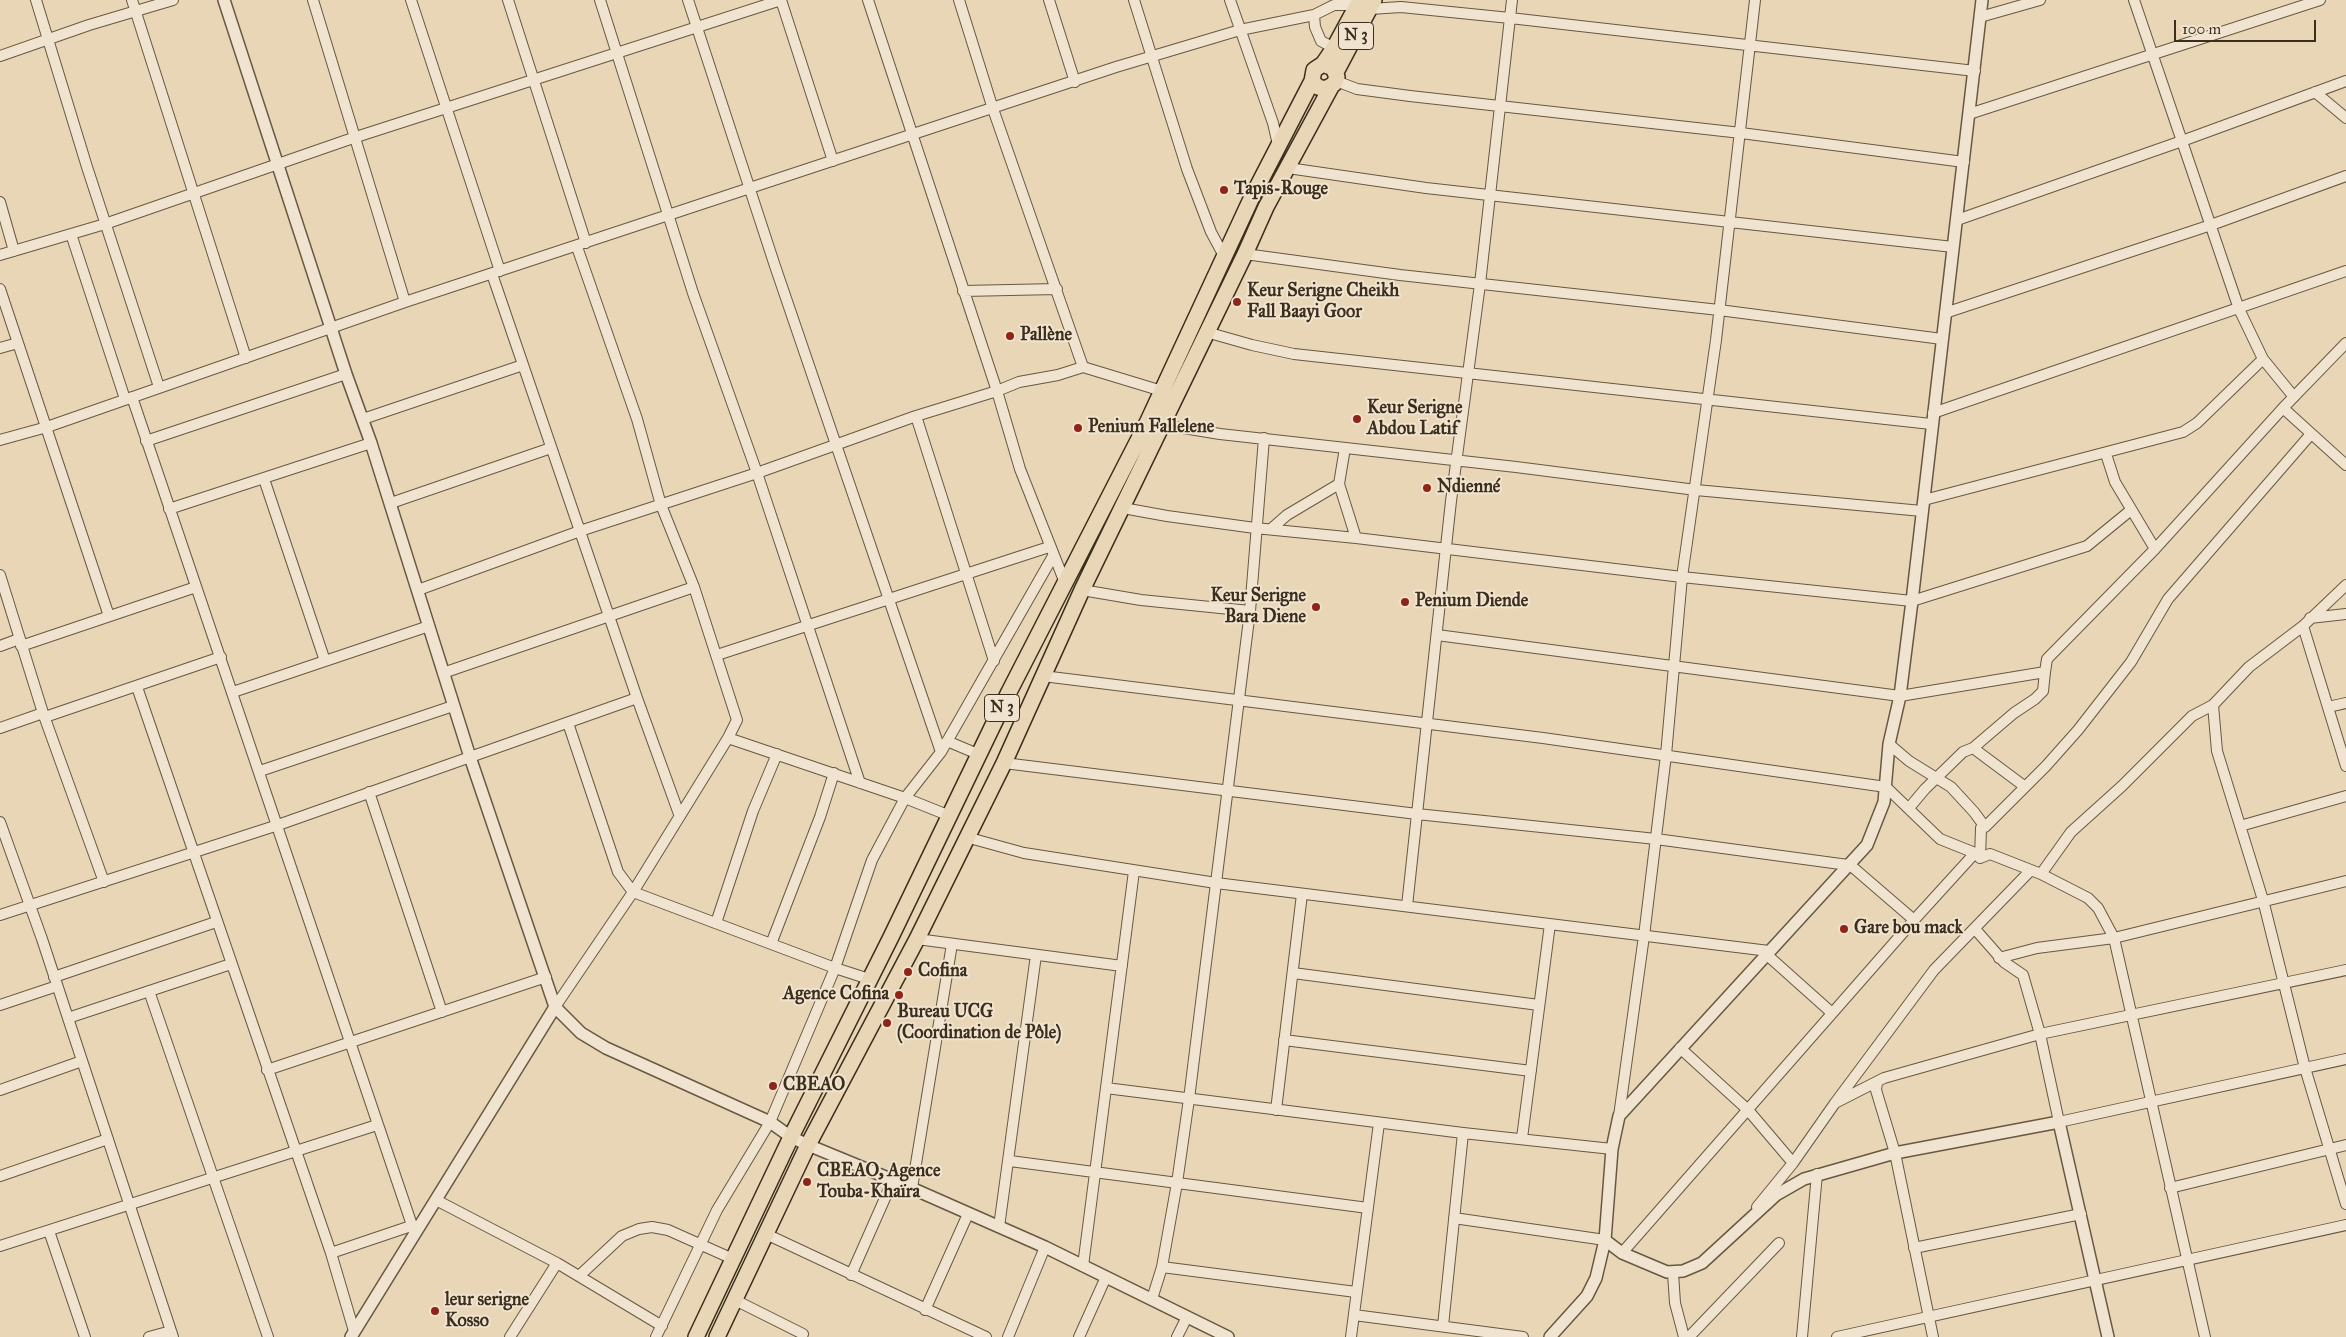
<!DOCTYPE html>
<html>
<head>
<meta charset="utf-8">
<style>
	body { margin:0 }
	#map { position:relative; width:2346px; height:1337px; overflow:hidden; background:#e8d6b6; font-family:"IM FELL Great Primer",serif }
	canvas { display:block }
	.scale { position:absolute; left:2174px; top:20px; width:142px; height:22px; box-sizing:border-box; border:2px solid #3c2e1c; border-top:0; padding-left:6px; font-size:15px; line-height:18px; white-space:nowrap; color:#3c2e1c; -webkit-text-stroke:4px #f0e4d0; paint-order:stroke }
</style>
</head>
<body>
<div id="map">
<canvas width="2346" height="1337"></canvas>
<div class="scale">100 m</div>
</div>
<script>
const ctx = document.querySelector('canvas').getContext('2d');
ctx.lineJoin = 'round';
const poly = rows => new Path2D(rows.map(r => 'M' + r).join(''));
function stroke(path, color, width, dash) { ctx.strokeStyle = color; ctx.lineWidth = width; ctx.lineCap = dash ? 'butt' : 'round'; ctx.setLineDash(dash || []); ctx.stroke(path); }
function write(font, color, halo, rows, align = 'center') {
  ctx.font = font + ' "IM FELL Great Primer",serif'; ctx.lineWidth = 4; ctx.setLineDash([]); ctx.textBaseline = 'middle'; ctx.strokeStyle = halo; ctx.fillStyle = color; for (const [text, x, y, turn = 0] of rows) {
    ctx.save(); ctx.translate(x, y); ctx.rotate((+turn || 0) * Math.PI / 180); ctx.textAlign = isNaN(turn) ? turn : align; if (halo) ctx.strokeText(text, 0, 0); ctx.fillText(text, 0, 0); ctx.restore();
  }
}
const minor = poly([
	[36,0,87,167,159,387],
	[132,0,246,358],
	[313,0,405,302],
	[411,0,500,271],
	[508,0,586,243],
	[600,0,693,293,757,473,860,783],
	[688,0,775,266,941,752],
	[868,0,997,391,1020,469,1065,583],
	[959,0,993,109,1083,367],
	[1049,0,1075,82],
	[1134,0,1187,169,1211,232,1225,258],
	[1230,0,1273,123,1278,145],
	[2134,0,2239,309,2263,359,2294,397],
	[1370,9,1401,7,1510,18,1975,71],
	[1314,15,1315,27,1321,41,1334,48],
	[1980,17,2040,0],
	[0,56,89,25,173,0],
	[1336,81,1357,89,1410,96,1741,133,1964,162],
	[2315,92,2346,118],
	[1969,114,2320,0],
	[1288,168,1426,188,1953,247],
	[0,202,14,251],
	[1957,220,2182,141,2346,81],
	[71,234,125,399],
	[1245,254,1400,275,1719,310,1942,339],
	[0,255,105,224,353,138,781,0,833,161],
	[492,274,637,698,679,814],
	[0,289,109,616],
	[963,291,1057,289],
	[1945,313,2211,225,2346,176],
	[1206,332,1252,345,1294,354,1931,424],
	[0,348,18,343],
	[132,397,415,1234],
	[2283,408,2346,465],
	[1933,413,2346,271],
	[916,416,994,661],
	[363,419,523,365],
	[1159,424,1220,434,1516,467,1696,490,1922,511],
	[0,440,47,427,405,302,1116,67,1240,30,1314,15,1334,5,1357,5],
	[146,441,346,374],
	[1345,448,1339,484,1356,538],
	[2106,454,2115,482,2155,549],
	[264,479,325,661],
	[1924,500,2183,432,2197,423,2263,359],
	[391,503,551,448],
	[1123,508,1167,516,1255,528,1356,538,1682,577,1912,601,2087,546,2131,510],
	[169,509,371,443],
	[1271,529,1287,515,1339,484],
	[0,575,43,713,104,882],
	[2346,585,2303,626,2249,667,2213,705,2217,751,2263,900,2305,1068,2346,1204],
	[418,590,580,531,757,473,916,416,997,391,1019,382,1058,375,1083,367,1162,391],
	[1082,590,1141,600,1250,611],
	[2310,618,2346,614],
	[2303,626,2346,766],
	[1437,635,1900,696,2045,672,2047,659,2155,549,2283,408,2346,343],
	[0,646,19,639],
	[21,646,196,587],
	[717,655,1049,547],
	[443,673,694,587],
	[1043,676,1543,738,1886,787,1940,839,1975,853,1980,858,1990,854,2041,874],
	[137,687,331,1253,354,1331],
	[233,692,429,626],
	[2328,707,2346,703],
	[45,717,221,657],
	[568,723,618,872,633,892,835,968,869,979],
	[0,728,43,713],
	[728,738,905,798,950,816],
	[947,741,980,755],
	[1889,744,1909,761,1951,787,1974,812,1985,827,1981,828,1980,858],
	[1973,748,2024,786],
	[1004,763,1417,814,1656,839,1848,865],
	[260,771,453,706],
	[369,792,442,1012],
	[1909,808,1925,789,1963,752,1973,748,2014,713,2035,699,2043,691,2045,672],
	[0,822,42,939,173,1337],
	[2240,826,2346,796],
	[1985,827,2046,766,2078,730,2131,662,2168,599,2311,434],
	[966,837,1024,853,1216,883,1769,951],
	[1849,864,1914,920],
	[1407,906,1451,501,1480,284,1512,0],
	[0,915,278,825,637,698],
	[716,923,753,811,777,754],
	[1975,929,2004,962,2023,975,2040,1034,2059,1122,2346,1059],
	[917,939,1122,966],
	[771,944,820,817,834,773],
	[1766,954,1832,1013],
	[1999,958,2037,948,2114,938,2346,881],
	[1293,973,1539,1005],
	[54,977,216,922],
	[149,991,268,1337],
	[0,1005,57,986],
	[555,1007,633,892,728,738,737,720,694,587,661,505,637,419,577,247],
	[68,1018,231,964],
	[1284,1040,1531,1071],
	[1680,1048,1748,1110,1793,1163],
	[267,1070,546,977],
	[1877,1083,1876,1090,1895,1153,1933,1337],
	[1106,1088,1463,1133,1612,1149],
	[0,1090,82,1061],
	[1835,1103,1884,1078,2040,1034,2346,970],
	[1276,1110,1302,894],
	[1619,1116,1644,936,1666,755,1682,577,1716,340,1755,0],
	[1522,1138,1550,924],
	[1010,1161,1368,1208],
	[0,1176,108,1139],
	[912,1188,952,944],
	[2170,1188,2346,1145],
	[436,1200,557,1263,662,1326],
	[1757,1207,1793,1163,1835,1103,1934,970,2031,870],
	[1454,1218,1605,1240],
	[999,1227,1036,955],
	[49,1231,85,1337],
	[766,1234,986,1337],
	[0,1246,377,1125],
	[1914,1248,2081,1214],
	[331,1253,411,1226],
	[1622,1253,1914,920,1975,853],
	[1083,1266,1134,871],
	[1162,1267,1356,1292],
	[1673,1273,1675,1303,1684,1337],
	[851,1275,893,1180],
	[579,1276,622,1236,639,1229,652,1227,668,1230,733,1259],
	[1152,1299,1162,1267,1177,1183,1189,1099,1250,611,1264,438],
	[735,1300,803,1334],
	[925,1310,968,1214],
	[1354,1315,1523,1337],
	[1443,1326,1463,1133],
	[149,1337,171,1331],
	[510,1337,557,1263],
	[656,1337,717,1210,770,1122,835,968,872,860,905,798,941,752,1053,556],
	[1008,1337,1045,1247],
	[1079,1337,1106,1277],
	[1177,1337,1187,1317],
	[1351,1337,1379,1123],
	[1689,1337,1779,1243],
	[1802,1337,1817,1174],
	[1837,1337,2346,1225],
	[2205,1337,2114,938,2098,908,2088,898,2041,874,2071,832,2122,786,2192,716,2213,705]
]);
const tertiary = poly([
	[224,0,346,374,371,443,470,757,555,1007,581,1033,606,1048,770,1122,791,1137,808,1145,893,1180,1045,1247,1228,1337],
	[1605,1240,1622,1253,1667,1272,1683,1271,1702,1263,1776,1195,1804,1179,1895,1153,2059,1122,2108,1337],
	[351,1337,555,1007],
	[1550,1337,1587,1296,1596,1278,1605,1240,1612,1149,1619,1116,1867,845,1884,802,1889,744,1900,696,1912,601,1982,0]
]);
const primary = poly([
	[1323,64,1333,68,1337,77,1334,84,1325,89,1318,87,1312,81,1314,70,1323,64,1334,48,1360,0],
	[1336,72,1374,0],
	[696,1337,791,1137,891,937,1009,692,1148,421,1251,199,1312,81],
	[717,1337,808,1145,917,939,1004,763,1082,590,1245,254,1266,207,1331,87]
]);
stroke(minor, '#675842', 12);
stroke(tertiary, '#675842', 14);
stroke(primary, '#3c2e1c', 18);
stroke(minor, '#f0e4d0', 10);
stroke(tertiary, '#f0e4d0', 11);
stroke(primary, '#e8d6b6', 15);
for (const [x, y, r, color] of [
	[1224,190,5,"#8f2418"],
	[1237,302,5,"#8f2418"],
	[1010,336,5,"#8f2418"],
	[1357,419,5,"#8f2418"],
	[1078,428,5,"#8f2418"],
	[1427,488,5,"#8f2418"],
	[1405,602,5,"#8f2418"],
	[1316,607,5,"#8f2418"],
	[1844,929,5,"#8f2418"],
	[908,972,5,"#8f2418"],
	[899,995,5,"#8f2418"],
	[887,1023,5,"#8f2418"],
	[773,1086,5,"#8f2418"],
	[807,1182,5,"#8f2418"],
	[435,1311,5,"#8f2418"]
]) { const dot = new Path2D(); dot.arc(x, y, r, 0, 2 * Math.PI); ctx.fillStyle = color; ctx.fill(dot); stroke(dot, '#f0e4d0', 2); }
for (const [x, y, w] of [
	[1356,36,35],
	[1002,708,35]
]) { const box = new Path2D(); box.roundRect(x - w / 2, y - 13.5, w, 27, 4); ctx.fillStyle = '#f0e4d0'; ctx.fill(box); stroke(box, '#3c2e1c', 1); }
write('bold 16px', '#3c2e1c', null, [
	["N 3",1356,36],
	["N 3",1002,708]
]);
write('bold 18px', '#3c2e1c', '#f0e4d0', [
	["Tapis-Rouge",1234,190],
	["Keur Serigne Cheikh",1247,292],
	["Fall Baayi Goor",1247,313],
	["Pallène",1020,336],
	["Keur Serigne",1367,409],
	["Abdou Latif",1367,430],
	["Penium Fallelene",1088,428],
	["Ndienné",1437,488],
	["Keur Serigne",1306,597,"right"],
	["Bara Diene",1306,618,"right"],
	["Penium Diende",1415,602],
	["Gare bou mack",1854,929],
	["Cofina",918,972],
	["Agence Cofina",889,995,"right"],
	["Bureau UCG",897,1013],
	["(Coordination de Pôle)",897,1034],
	["CBEAO",783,1086],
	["CBEAO, Agence",817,1172],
	["Touba-Khaïra",817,1193],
	["leur serigne",445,1301],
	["Kosso",445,1322]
], 'left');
</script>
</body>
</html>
